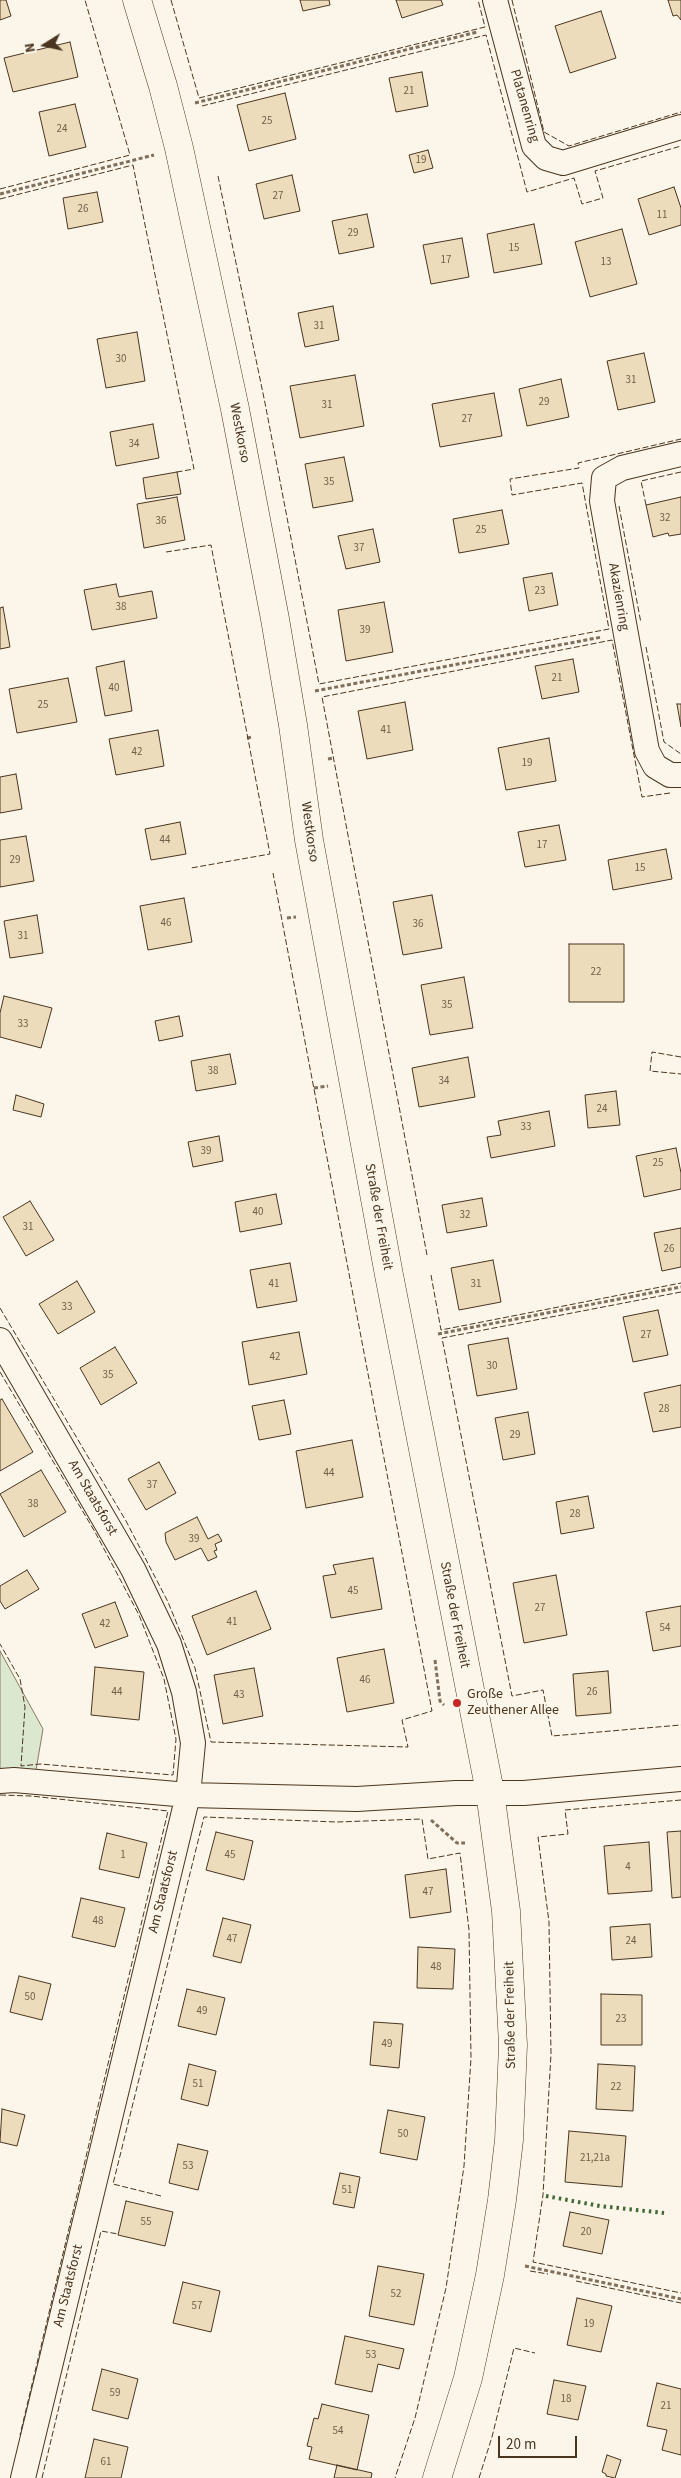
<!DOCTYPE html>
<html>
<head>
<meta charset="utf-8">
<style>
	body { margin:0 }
	#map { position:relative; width:681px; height:2478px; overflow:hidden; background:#fbf6e9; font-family:"Source Sans 3",sans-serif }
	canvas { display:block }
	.north { position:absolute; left:20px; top:20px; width:50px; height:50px; -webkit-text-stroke:4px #fbf6e9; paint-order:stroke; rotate:260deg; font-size:14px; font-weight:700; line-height:20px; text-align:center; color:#4a3520 }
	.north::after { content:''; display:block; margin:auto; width:18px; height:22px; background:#4a3520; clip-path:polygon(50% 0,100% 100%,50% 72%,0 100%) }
	.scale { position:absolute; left:498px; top:2436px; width:79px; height:22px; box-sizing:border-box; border:2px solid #4a3520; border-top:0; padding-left:6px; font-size:15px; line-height:18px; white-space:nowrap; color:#4a3520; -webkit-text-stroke:4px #fbf6e9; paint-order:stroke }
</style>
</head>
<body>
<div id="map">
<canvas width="681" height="2478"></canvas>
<div class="north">N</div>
<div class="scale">20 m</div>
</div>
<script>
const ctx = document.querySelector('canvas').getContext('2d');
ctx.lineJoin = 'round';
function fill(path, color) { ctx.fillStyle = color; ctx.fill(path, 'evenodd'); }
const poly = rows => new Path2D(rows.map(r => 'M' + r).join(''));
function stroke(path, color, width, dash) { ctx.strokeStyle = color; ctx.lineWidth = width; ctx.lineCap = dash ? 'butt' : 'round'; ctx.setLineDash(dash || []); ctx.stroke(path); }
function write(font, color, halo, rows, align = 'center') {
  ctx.font = font + ' "Source Sans 3",sans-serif'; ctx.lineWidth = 4; ctx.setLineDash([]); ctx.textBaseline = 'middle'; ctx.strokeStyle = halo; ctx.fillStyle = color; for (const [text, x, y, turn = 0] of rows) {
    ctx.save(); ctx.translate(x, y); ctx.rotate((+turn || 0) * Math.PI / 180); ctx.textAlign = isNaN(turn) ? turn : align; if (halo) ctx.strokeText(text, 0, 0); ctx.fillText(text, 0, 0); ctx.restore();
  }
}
const green = poly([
	[0,1651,43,1729,36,1770,0,1772,0,1651]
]);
fill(green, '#dce7d0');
stroke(green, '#887966', 1);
const building = poly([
	[0,0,6,0,11,16,0,20,0,0],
	[300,0,329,0,330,5,303,11,300,0],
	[396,0,441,0,443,5,402,18,396,0],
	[668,0,681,0,681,20,677,15,673,16,668,0],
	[601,11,616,58,570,73,555,26,601,11],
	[70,42,78,77,13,92,4,58,70,42],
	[422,72,428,106,396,112,389,78,422,72],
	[285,93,296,139,249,151,237,105,285,93],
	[75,104,86,147,49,156,39,112,75,104],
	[428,150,433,168,414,173,409,155,428,150],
	[292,175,300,211,264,219,256,184,292,175],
	[674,187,681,208,681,225,649,235,638,199,674,187],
	[97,192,103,222,68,229,63,198,97,192],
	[367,214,374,247,339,254,332,221,367,214],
	[534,224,542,264,494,273,487,234,534,224],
	[622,229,637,284,590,297,575,242,622,229],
	[462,238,469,277,431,284,423,245,462,238],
	[333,306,339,340,305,347,298,313,333,306],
	[137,332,145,381,106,388,97,339,137,332],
	[644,353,655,402,618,410,607,361,644,353],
	[355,375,364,426,300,438,290,386,355,375],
	[561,379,569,417,527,426,519,389,561,379],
	[494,393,502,436,440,447,432,404,494,393],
	[153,424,159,458,116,466,110,432,153,424],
	[344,457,353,501,313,508,305,464,344,457],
	[177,472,181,494,146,499,143,478,177,472],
	[177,497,185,540,144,548,137,504,177,497],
	[681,497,681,534,669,536,668,533,653,537,646,505,681,497],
	[502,510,509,544,459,553,453,519,502,510],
	[373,529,380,562,346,569,338,536,373,529],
	[552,573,558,605,529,611,523,578,552,573],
	[116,584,119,597,152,591,157,618,92,630,84,590,116,584],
	[384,602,393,652,346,661,338,610,384,602],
	[3,607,10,647,0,649,0,608,3,607],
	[573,659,579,692,542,699,535,666,573,659],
	[124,661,132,711,105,716,96,667,124,661],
	[68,678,77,722,17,733,9,689,68,678],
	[405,702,413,750,367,759,358,711,405,702],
	[677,704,681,704,681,727,677,704],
	[158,730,164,766,116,775,109,739,158,730],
	[549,738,556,781,506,790,498,748,549,738],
	[16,774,22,809,0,813,0,777,16,774],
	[180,822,186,854,151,860,145,829,180,822],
	[559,825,566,860,525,867,518,832,559,825],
	[26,836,34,881,0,887,0,840,26,836],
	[666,849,672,879,613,890,608,860,666,849],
	[432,895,442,948,403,955,393,902,432,895],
	[184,898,192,942,148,950,140,906,184,898],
	[37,915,43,953,10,958,4,921,37,915],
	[569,944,624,944,624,1002,569,1002,569,944],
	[464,977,473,1028,430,1035,421,985,464,977],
	[4,996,52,1008,41,1048,0,1037,0,1013,4,996],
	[179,1016,183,1036,159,1041,155,1021,179,1016],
	[230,1054,236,1084,196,1091,191,1061,230,1054],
	[468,1057,475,1097,419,1107,412,1068,468,1057],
	[616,1091,620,1125,588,1128,585,1095,616,1091],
	[16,1095,44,1104,41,1117,13,1110,16,1095],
	[549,1111,555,1146,491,1158,487,1137,501,1135,498,1121,549,1111],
	[219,1136,223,1161,193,1167,188,1142,219,1136],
	[676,1148,681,1173,681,1189,644,1197,636,1156,676,1148],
	[276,1194,282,1224,240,1232,235,1202,276,1194],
	[482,1198,487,1226,447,1233,442,1205,482,1198],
	[30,1201,54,1240,26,1256,3,1217,30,1201],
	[681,1228,681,1267,662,1271,654,1233,681,1228],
	[493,1260,501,1302,459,1310,451,1268,493,1260],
	[290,1263,297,1301,257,1308,250,1270,290,1263],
	[77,1281,95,1312,58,1334,39,1304,77,1281],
	[658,1310,668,1355,633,1362,623,1317,658,1310],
	[299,1332,307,1374,249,1385,242,1342,299,1332],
	[508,1338,517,1389,477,1396,468,1345,508,1338],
	[115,1347,137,1383,101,1405,80,1368,115,1347],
	[681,1385,681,1427,653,1432,644,1393,681,1385],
	[2,1399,33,1452,0,1471,0,1400,2,1399],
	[284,1400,291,1434,259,1440,252,1406,284,1400],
	[528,1412,535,1454,503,1460,495,1418,528,1412],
	[352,1440,363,1497,306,1508,296,1451,352,1440],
	[159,1462,176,1493,146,1510,128,1479,159,1462],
	[41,1470,66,1512,24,1537,0,1494,41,1470],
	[588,1496,594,1528,561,1534,556,1502,588,1496],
	[197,1517,208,1539,218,1534,222,1541,215,1544,217,1550,214,1551,217,1557,208,1561,201,1548,175,1560,166,1542,165,1533,197,1517],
	[373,1558,382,1609,331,1618,323,1576,336,1574,333,1565,373,1558],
	[27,1570,39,1589,5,1609,0,1601,0,1586,27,1570],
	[556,1575,567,1635,524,1643,513,1583,556,1575],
	[256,1591,271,1629,207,1655,192,1616,256,1591],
	[115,1602,128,1636,95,1648,82,1614,115,1602],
	[681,1606,681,1646,653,1651,646,1612,681,1606],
	[384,1649,394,1703,347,1712,337,1658,384,1649],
	[95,1667,144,1672,139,1720,91,1715,95,1667],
	[254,1668,263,1716,223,1724,214,1675,254,1668],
	[608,1671,611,1713,576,1716,573,1674,608,1671],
	[681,1831,681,1897,672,1898,667,1832,681,1831],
	[216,1832,253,1841,244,1880,206,1870,216,1832],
	[107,1833,147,1843,139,1878,99,1869,107,1833],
	[649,1842,652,1891,608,1894,604,1846,649,1842],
	[446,1869,451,1912,410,1918,405,1875,446,1869],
	[81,1898,125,1908,115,1947,72,1937,81,1898],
	[223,1918,251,1925,241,1963,213,1956,223,1918],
	[650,1924,652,1957,612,1960,610,1927,650,1924],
	[418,1947,455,1949,453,1989,417,1988,418,1947],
	[19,1976,51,1984,42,2020,10,2012,19,1976],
	[187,1989,225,1998,216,2035,178,2026,187,1989],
	[601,1994,642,1995,642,2045,601,2045,601,1994],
	[374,2022,403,2024,399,2068,370,2065,374,2022],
	[189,2064,216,2071,208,2106,181,2099,189,2064],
	[598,2064,635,2066,633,2111,596,2109,598,2064],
	[2,2109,25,2115,17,2146,0,2142,2,2109],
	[388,2110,425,2117,417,2160,380,2153,388,2110],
	[569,2131,626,2136,622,2187,565,2182,569,2131],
	[178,2144,208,2151,198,2190,169,2183,178,2144],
	[340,2173,360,2177,354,2208,333,2204,340,2173],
	[126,2201,173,2212,165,2246,118,2235,126,2201],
	[570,2212,609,2220,602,2254,563,2246,570,2212],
	[378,2266,424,2274,414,2325,369,2316,378,2266],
	[183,2282,220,2291,211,2332,173,2323,183,2282],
	[577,2298,612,2306,601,2352,567,2345,577,2298],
	[345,2336,404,2349,399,2369,378,2364,372,2392,335,2384,345,2336],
	[102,2369,138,2379,128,2419,92,2410,102,2369],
	[554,2380,586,2386,578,2420,547,2414,554,2380],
	[657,2383,681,2389,681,2455,662,2450,667,2430,647,2426,657,2383],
	[322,2404,369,2415,357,2470,309,2459,312,2447,307,2446,314,2418,318,2419,322,2404],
	[94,2439,128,2447,121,2478,85,2478,94,2439],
	[607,2455,621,2460,615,2478,606,2476,606,2474,602,2472,607,2455],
	[337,2465,372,2473,371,2478,334,2478,337,2465]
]);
fill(building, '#ecdcbc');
stroke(building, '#4a3520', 1);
const street = poly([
	[495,0,534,146,546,158,563,163,681,127],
	[681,454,622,468,604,478,602,501,647,751,655,766,670,775,681,775],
	[0,1340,133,1569,169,1644,184,1692,193,1743,188,1795,23,2478],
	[0,1781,14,1780,188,1795,357,1799,456,1793,524,1793,681,1779]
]);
const secondary = poly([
	[137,0,163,86,179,148,235,409,275,619,293,725,309,840,389,1275,490,1792,506,1911,513,2045,509,2140,502,2200,490,2275,468,2378,437,2478]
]);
stroke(street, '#4a3520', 26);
stroke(secondary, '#4a3520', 29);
stroke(poly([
	[195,103,477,32],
	[0,194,154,155],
	[315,691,602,637],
	[247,738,253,737],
	[328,759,333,758],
	[287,918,296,917],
	[314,1088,328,1086],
	[438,1334,681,1287],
	[435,1660,440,1701,444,1705],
	[431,1820,457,1843,465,1843],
	[525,2266,681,2299]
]), '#7f6f5c', 3, [4, 2.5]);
stroke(street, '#fbf6e9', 24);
stroke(secondary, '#fbf6e9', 28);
stroke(poly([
	[546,2196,600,2206,664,2213]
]), '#436837', 4, [2.5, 4]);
stroke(poly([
	[171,0,199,98,485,27,478,0],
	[512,0,544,132,569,146,681,112],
	[202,106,486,35,527,192,574,178,582,204,603,198,595,171,681,146],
	[218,176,265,403,319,684,609,629,582,483,512,495,510,479,579,468,578,463,681,439],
	[0,189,130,155,85,0],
	[0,199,133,165,194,469,177,472],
	[646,505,641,481,681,472],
	[619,506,641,623],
	[166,552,211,545,270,854,191,868],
	[646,647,664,742,681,754],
	[681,1057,652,1052,650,1071,681,1074],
	[427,1255,322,697,612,640,642,797,670,793],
	[431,1275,441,1330,681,1283],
	[681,1292,442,1338,512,1696,543,1690,552,1736,681,1725],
	[0,1308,126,1521,168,1602,195,1668,211,1742,408,1747,402,1720,432,1711,273,873],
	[0,1372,95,1532,139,1615,164,1679,176,1739,173,1775,40,1764,21,1766,25,1707,20,1679,0,1644],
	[0,1795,31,1796,168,1811,20,2435],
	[681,1800,565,1810,568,1834,538,1837,549,1922,551,2054,543,2195,533,2262,681,2293],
	[161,2196,113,2184,204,1817,337,1822,422,1819,428,1859,460,1853,469,1930,471,2058,464,2166,446,2288,415,2418,395,2478],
	[530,2271,548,2274],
	[576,2281,681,2303],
	[42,2478,101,2231,118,2234],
	[479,2478,492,2437,514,2348,535,2353]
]), '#4a3520', 1, [6, 2.5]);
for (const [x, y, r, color] of [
	[457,1703,5,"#c62828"]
]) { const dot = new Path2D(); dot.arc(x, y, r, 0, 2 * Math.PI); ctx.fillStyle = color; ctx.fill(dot); stroke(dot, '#fbf6e9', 2); }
write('11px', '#725f47', null, [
	["21",409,92],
	["25",267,122],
	["24",62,130],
	["19",421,161],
	["27",278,197],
	["26",83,210],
	["11",662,216],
	["29",353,234],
	["15",514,249],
	["17",446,261],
	["13",606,263],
	["31",319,327],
	["30",121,360],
	["31",631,381],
	["29",544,403],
	["31",327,406],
	["27",467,420],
	["34",134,445],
	["35",329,483],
	["32",665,519],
	["36",161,522],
	["25",481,531],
	["37",359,549],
	["23",540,592],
	["38",121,608],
	["39",365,631],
	["21",557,679],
	["40",114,689],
	["25",43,706],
	["41",386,731],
	["42",137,753],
	["19",527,764],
	["44",165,841],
	["17",542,846],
	["29",15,861],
	["15",640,869],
	["46",166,924],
	["36",418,925],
	["31",23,937],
	["22",596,973],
	["35",447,1006],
	["33",23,1025],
	["38",213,1072],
	["34",444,1082],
	["24",602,1110],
	["33",526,1128],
	["39",206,1152],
	["25",658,1164],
	["40",258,1213],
	["32",465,1216],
	["31",28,1228],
	["26",669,1250],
	["41",274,1285],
	["31",476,1285],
	["33",67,1308],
	["27",646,1336],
	["42",275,1358],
	["30",492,1367],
	["35",108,1376],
	["28",664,1410],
	["29",515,1436],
	["44",329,1474],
	["37",152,1486],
	["38",33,1505],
	["28",575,1515],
	["39",194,1540],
	["45",353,1592],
	["27",540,1609],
	["41",232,1623],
	["42",105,1625],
	["54",665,1629],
	["46",365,1681],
	["44",117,1693],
	["26",592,1693],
	["43",239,1696],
	["1",123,1856],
	["45",230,1856],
	["4",628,1868],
	["47",428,1893],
	["48",98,1922],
	["47",232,1940],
	["24",631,1942],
	["48",436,1968],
	["50",30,1998],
	["49",202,2012],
	["23",621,2020],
	["49",387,2045],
	["51",198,2085],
	["22",616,2088],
	["50",403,2135],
	["21,21a",595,2159],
	["53",188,2167],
	["51",347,2191],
	["55",146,2223],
	["20",586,2233],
	["52",396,2295],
	["57",197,2307],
	["19",589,2325],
	["53",371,2356],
	["59",115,2394],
	["18",566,2400],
	["21",666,2407],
	["54",338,2432],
	["61",106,2463]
]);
write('14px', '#4a3520', '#fbf6e9', [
	["Platanenring",524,106,74],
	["Westkorso",239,433,79],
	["Akazienring",618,597,80],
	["Westkorso",309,832,82],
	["Straße der Freiheit",378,1217,80],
	["Am Staatsforst",92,1498,60],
	["Straße der Freiheit",454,1615,79],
	["Am Staatsforst",164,1892,-76],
	["Straße der Freiheit",511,2015,-91],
	["Am Staatsforst",69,2286,-76]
]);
write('14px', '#4a3520', '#fbf6e9', [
	["Große",467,1695],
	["Zeuthener Allee",467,1711]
], 'left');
</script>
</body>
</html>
